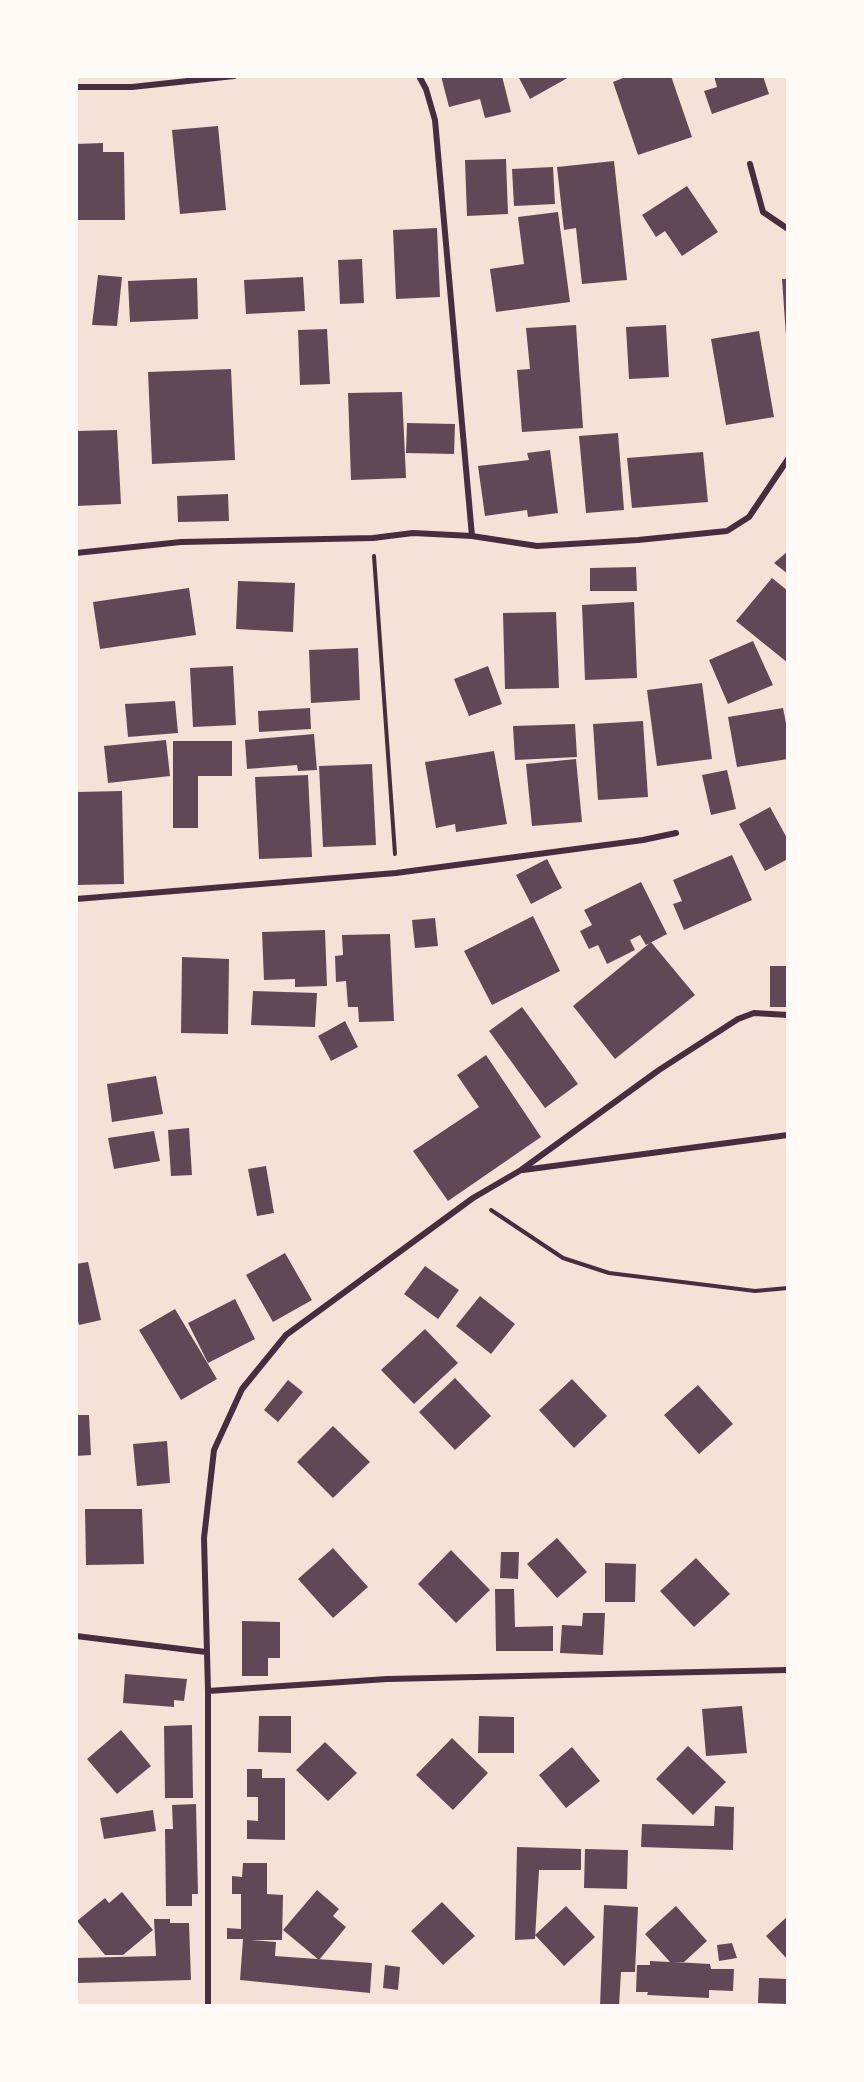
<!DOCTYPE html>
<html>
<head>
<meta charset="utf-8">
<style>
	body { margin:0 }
	#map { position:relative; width:864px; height:2082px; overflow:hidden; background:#f7e1d7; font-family:Lora,serif }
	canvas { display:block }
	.frame { position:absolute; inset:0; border:78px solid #fffaf5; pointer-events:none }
</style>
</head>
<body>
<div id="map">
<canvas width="864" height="2082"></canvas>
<div class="frame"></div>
</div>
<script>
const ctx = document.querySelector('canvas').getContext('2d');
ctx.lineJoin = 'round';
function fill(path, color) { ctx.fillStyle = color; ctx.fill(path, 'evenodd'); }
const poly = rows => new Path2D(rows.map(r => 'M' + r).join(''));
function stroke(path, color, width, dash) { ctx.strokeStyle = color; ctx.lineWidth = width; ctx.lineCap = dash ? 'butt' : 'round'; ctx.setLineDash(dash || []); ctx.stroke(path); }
fill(poly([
	[441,76,502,76,511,112,485,118,480,99,449,107],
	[518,76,571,76,530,99],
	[628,76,671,76,692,137,638,155,613,82],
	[714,76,763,76,769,94,712,114,704,91,717,87],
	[218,126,226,210,180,214,172,130],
	[103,143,103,152,124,152,125,220,76,220,76,144],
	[506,159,508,214,467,216,465,160],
	[614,161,627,280,582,284,576,228,564,230,557,167],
	[553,167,555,204,514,206,512,169],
	[687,186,718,232,682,256,665,231,656,237,642,215],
	[558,212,570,302,496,312,490,269,524,264,518,217],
	[437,228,440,297,396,299,393,230],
	[362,259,364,303,340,304,338,260],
	[98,275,122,277,117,326,92,325],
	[303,277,305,311,246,314,244,280],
	[197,278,198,319,130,322,128,281],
	[782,279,788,279,788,336,786,336],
	[576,325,583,428,522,432,517,370,530,369,526,328],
	[666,325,669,377,629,379,626,327],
	[327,329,330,384,300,385,298,330],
	[759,331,774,417,726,425,711,339],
	[231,369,235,460,152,464,148,372],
	[402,392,406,478,351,480,348,393],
	[407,423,455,424,454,454,406,453],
	[117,430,121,504,76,506,76,431],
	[618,433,624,510,586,513,579,436],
	[550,450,558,513,528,517,527,510,485,516,478,466,529,460,527,453],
	[703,452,708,502,632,508,627,458],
	[228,494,229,521,178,522,177,496],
	[788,551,788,574,774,563],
	[636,567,637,591,590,591,590,568],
	[772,578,788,591,788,663,736,621],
	[238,581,295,583,293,632,236,629],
	[189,588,196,635,100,649,93,602],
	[634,602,637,678,585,680,582,605],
	[556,612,559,688,505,689,503,613],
	[753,641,773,685,728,704,709,660],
	[358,648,360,700,311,703,309,650],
	[233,666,236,725,193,727,190,668],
	[488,666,502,704,469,716,454,679],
	[702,683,712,759,657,766,647,690],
	[175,701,178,733,128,737,125,704],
	[310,708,311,729,259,732,258,711],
	[783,708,788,733,788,759,737,767,728,717],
	[643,721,648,797,598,800,593,724],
	[575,724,577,757,515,760,513,726],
	[314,734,317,770,298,771,297,765,247,769,245,740],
	[166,740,170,776,108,783,104,746],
	[173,741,232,741,232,776,198,776,198,828,173,828],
	[494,751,507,824,456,832,455,824,436,828,425,762],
	[576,759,582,822,532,826,526,764],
	[372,764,376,845,323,847,319,766],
	[727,770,736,809,711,815,702,775],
	[308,775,312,857,259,859,255,777],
	[122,791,124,884,76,885,76,792],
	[770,807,788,840,788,859,765,871,739,824],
	[732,855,752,900,684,930,673,904,682,901,673,880],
	[547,859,562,888,531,904,516,875],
	[641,882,667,934,646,945,640,935,630,940,635,950,607,964,598,945,589,949,580,931,592,925,584,910],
	[533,916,560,971,492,1005,464,951],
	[435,918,438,946,415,948,412,920],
	[325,930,327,986,295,987,295,979,264,980,262,932],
	[390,934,394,1021,359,1022,358,1007,348,1007,346,981,336,982,335,956,343,955,342,935],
	[651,942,695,995,615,1059,573,1006],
	[182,957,229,959,228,1034,181,1033],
	[770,966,788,966,788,1007,770,1007],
	[253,991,317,993,315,1027,251,1025],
	[522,1007,578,1084,545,1108,489,1031],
	[345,1021,358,1047,331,1061,318,1036],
	[486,1055,541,1137,448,1201,413,1151,479,1107,457,1075],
	[156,1076,163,1114,112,1122,107,1084],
	[189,1128,192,1175,171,1176,168,1130],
	[154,1131,160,1161,114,1169,108,1138],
	[266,1166,274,1213,257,1216,248,1169],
	[285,1253,312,1300,273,1322,246,1275],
	[88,1262,101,1320,79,1325,76,1312,76,1264],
	[425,1266,459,1290,438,1319,404,1294],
	[480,1296,515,1324,491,1354,456,1326],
	[235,1299,255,1339,208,1363,188,1323],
	[175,1309,217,1379,181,1400,139,1330],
	[425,1329,458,1363,414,1404,381,1370],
	[455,1378,491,1416,455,1450,419,1412],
	[572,1379,607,1416,574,1448,539,1410],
	[288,1380,303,1392,278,1422,264,1410],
	[698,1385,733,1424,699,1454,664,1415],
	[76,1415,89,1415,91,1455,76,1456],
	[333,1426,370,1462,333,1498,297,1462],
	[167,1441,170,1483,137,1486,133,1444],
	[85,1509,142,1509,144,1564,86,1565],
	[557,1538,587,1572,557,1598,527,1564],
	[333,1548,368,1587,333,1618,298,1579],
	[451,1550,490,1590,456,1623,418,1584],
	[501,1552,519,1552,518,1579,500,1578],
	[696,1558,730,1594,694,1627,660,1591],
	[605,1563,636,1564,635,1602,605,1602],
	[495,1589,514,1589,515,1627,553,1626,553,1651,496,1651],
	[583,1613,605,1613,603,1655,560,1653,562,1625,582,1626],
	[242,1621,280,1622,280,1658,268,1658,268,1676,242,1676],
	[125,1674,187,1679,184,1701,174,1700,174,1707,123,1703],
	[742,1706,747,1753,706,1756,702,1709],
	[259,1716,291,1716,291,1753,258,1752],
	[479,1716,514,1717,514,1753,478,1753],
	[192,1725,193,1798,165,1798,164,1726],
	[121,1730,151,1766,117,1794,87,1759],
	[452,1738,488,1773,453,1810,416,1775],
	[325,1742,357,1773,328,1801,296,1770],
	[688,1746,726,1782,693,1815,656,1779],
	[572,1747,600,1781,566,1808,539,1775],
	[247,1769,262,1769,262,1778,285,1778,285,1840,247,1839,247,1820,258,1821,258,1797,247,1797],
	[196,1804,198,1894,192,1894,192,1906,166,1906,165,1829,173,1829,172,1805],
	[715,1806,734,1807,733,1850,641,1847,642,1824,714,1826],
	[153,1810,156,1831,104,1839,100,1818],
	[517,1847,581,1849,581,1870,539,1870,535,1939,515,1940],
	[585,1849,628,1850,627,1889,584,1888],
	[243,1863,267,1863,267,1894,283,1895,282,1940,251,1940,276,1942,275,1956,372,1963,370,1993,240,1980,243,1939,227,1939,227,1928,241,1929,241,1894,232,1894,232,1876,242,1877],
	[317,1890,339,1909,333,1916,346,1927,319,1960,283,1930],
	[122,1892,153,1930,123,1955,105,1955,77,1921,105,1898,109,1903],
	[442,1902,475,1936,443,1965,411,1931],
	[604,1905,638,1907,635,1972,621,1972,619,2006,600,2006],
	[566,1906,595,1937,564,1966,535,1935],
	[676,1906,707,1941,684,1962,674,1962,710,1964,711,1969,734,1969,733,1991,709,1990,709,1998,647,1995,648,1992,636,1992,637,1965,650,1965,650,1961,670,1962,645,1934],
	[788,1916,788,1960,766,1936],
	[154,1919,170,1919,170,1923,189,1923,191,1980,76,1983,76,1958,156,1956],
	[732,1943,737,1958,719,1961,717,1945],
	[385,1965,400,1967,398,1990,383,1988],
	[759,1978,788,1979,788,2004,758,2003]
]), '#644757');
stroke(poly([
	[374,556,395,854],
	[491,1210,563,1258,609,1273,755,1291,788,1288]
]), '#4a2c40', 4);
stroke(poly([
	[419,76,426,89,435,120,472,536],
	[76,87,132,87,234,76],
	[750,164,763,212,788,229],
	[76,553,181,542,373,538,413,533,472,536,537,546,638,540,727,531,749,517,788,459],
	[76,899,396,873,643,840,676,833],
	[523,1170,788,1135],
	[76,1636,206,1652],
	[208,1691,387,1679,788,1670],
	[208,2006,208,1691,204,1538,214,1450,242,1389,286,1335,473,1198,521,1170,659,1070,738,1019,754,1013,788,1015]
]), '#4a2c40', 6);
</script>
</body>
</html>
